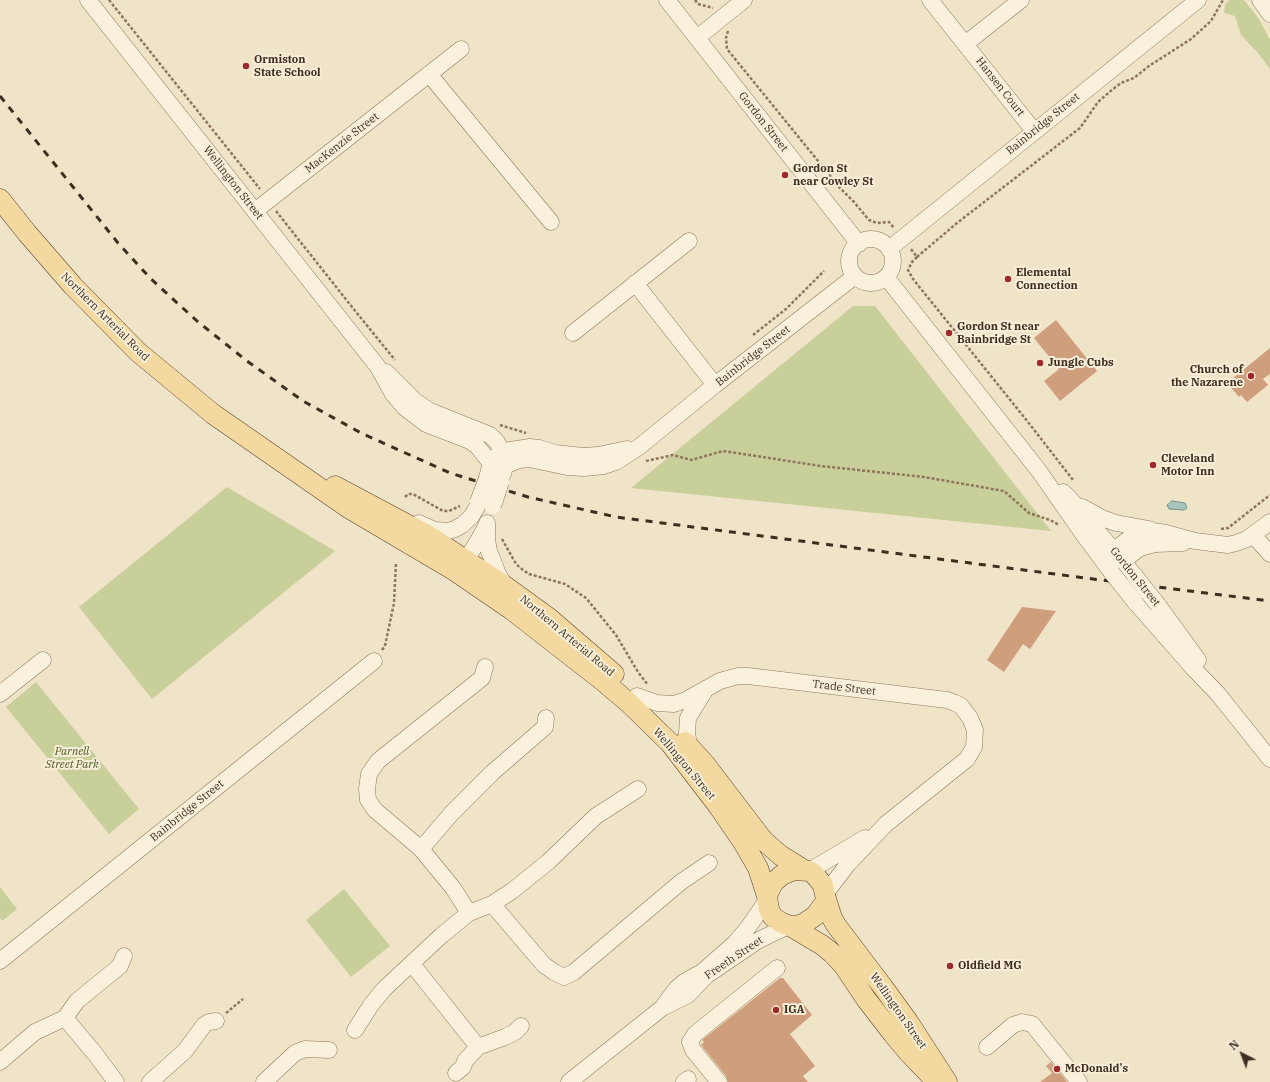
<!DOCTYPE html>
<html>
<head>
<meta charset="utf-8">
<style>
	body { margin:0 }
	#map { position:relative; width:1270px; height:1082px; overflow:hidden; background:#f0e4c8; font-family:"IBM Plex Serif",serif }
	canvas { display:block }
	.north { position:absolute; left:1222px; top:1034px; width:40px; height:40px; -webkit-text-stroke:3px #f7eed8; paint-order:stroke; rotate:318deg; font-size:11px; font-weight:700; line-height:16px; text-align:center; color:#3d2e20 }
	.north::after { content:''; display:block; margin:auto; width:14px; height:18px; background:#3d2e20; clip-path:polygon(50% 0,100% 100%,50% 72%,0 100%) }
</style>
</head>
<body>
<div id="map">
<canvas width="1270" height="1082"></canvas>
<div class="north">N</div>
</div>
<script>
const ctx = document.querySelector('canvas').getContext('2d');
ctx.lineJoin = 'round';
function fill(path, color) { ctx.fillStyle = color; ctx.fill(path, 'evenodd'); }
const poly = rows => new Path2D(rows.map(r => 'M' + r).join(''));
function stroke(path, color, width, dash) { ctx.strokeStyle = color; ctx.lineWidth = width; ctx.lineCap = dash ? 'butt' : 'round'; ctx.setLineDash(dash || []); ctx.stroke(path); }
function write(font, color, halo, rows, align = 'center') {
  ctx.font = font + ' "IBM Plex Serif",serif'; ctx.lineWidth = 4; ctx.setLineDash([]); ctx.textBaseline = 'middle'; ctx.strokeStyle = halo; ctx.fillStyle = color; for (const [text, x, y, turn = 0] of rows) {
    ctx.save(); ctx.translate(x, y); ctx.rotate((+turn || 0) * Math.PI / 180); ctx.textAlign = isNaN(turn) ? turn : align; if (halo) ctx.strokeText(text, 0, 0); ctx.fillText(text, 0, 0); ctx.restore();
  }
}
fill(poly([
	[1229,0,1244,0,1259,19,1270,40,1270,69,1258,53,1241,35,1235,16,1224,13,1225,5],
	[853,306,875,306,1051,531,631,488],
	[227,487,335,551,152,699,79,607],
	[36,682,139,809,109,834,6,707],
	[0,887,17,909,2,921,0,918],
	[344,889,390,946,351,977,306,920]
]), '#c9cf9b');
const water = poly([
	[1172,501,1185,503,1187,508,1184,510,1169,509,1167,505,1172,501]
]);
fill(water, '#a9c4bc');
stroke(water, '#6f938a', 1);
fill(poly([
	[1056,320,1097,371,1060,401,1044,381,1059,369,1034,338],
	[1270,348,1270,374,1263,379,1268,385,1247,402,1241,395,1239,397,1227,383],
	[1022,607,1056,611,1030,649,1023,644,1004,672,987,660],
	[780,978,783,978,812,1015,790,1034,815,1066,803,1076,808,1082,728,1082,726,1076,701,1045,704,1042,702,1040],
	[1051,1062,1067,1082,1040,1082,1052,1073,1046,1066]
]), '#cf9f7d');
const minor = poly([
	[88,0,378,367,393,394,405,408,426,424,470,441,477,446,489,461,490,466,487,478],
	[667,0,859,244],
	[930,0,965,44],
	[1021,0,965,44,1034,131],
	[1260,0,1270,14],
	[697,38,744,0],
	[429,74,551,222],
	[255,211,461,49],
	'849 261a22 22 0 1 1 44 0a22 22 0 1 1-44 0Z',
	[889,249,1198,0],
	[886,277,1039,471,1083,534,1112,573],
	[635,283,715,385],
	[573,333,689,241],
	[386,372,415,401,430,411,490,435,497,442,502,452,505,466,503,474],
	[494,458,504,451,530,447,539,448,555,453,583,456,598,455,627,449],
	[489,461,505,466,519,460,529,459,567,467,584,468,604,466,616,462,639,447,715,385,855,276],
	[1063,492,1071,500,1093,526,1135,576],
	[1082,507,1102,518,1116,523,1149,529],
	[419,523,435,530,448,531,455,529,462,525,471,517,477,507],
	[487,523,487,540,489,551,498,574,505,586],
	[1253,535,1270,554],
	[466,560,478,541,486,526],
	[1114,563,1123,561,1140,548,1155,544,1183,543],
	[1106,565,1114,550,1135,534,1146,530,1166,533,1195,541,1228,545,1236,543,1247,539,1270,522],
	[1135,602,1193,668,1218,694,1270,759],
	[1158,605,1198,660],
	[0,694,43,660],
	[637,696,657,703,674,704,686,700,720,681,738,676,748,676,947,700,955,703,961,706,970,718,975,730,974,747,967,759,886,824,848,864,825,894],
	[689,746,687,733,688,718,704,692],
	[421,849,451,814,493,772,545,727,546,718],
	[809,871,865,838],
	[492,904,544,965,554,972,564,977,574,972,681,882,709,863],
	[469,913,453,888,421,849,375,810,368,800,367,789,369,774,378,761,482,678,485,667],
	[0,961,374,661],
	[412,964,478,1047],
	[664,1005,676,989,684,982,702,972,734,944,747,929,767,900],
	[65,1018,96,1055,116,1082],
	[355,1030,371,1005,384,989,442,935,469,913,492,904,512,891,548,862,596,816,638,789],
	[987,1047,1013,1025,1022,1022,1032,1024,1079,1082],
	[0,1062,35,1032,65,1018,77,1001,120,966,124,956],
	[456,1073,463,1067,465,1061,478,1047,505,1037,515,1032,521,1026],
	[150,1082,185,1051,204,1025,209,1022,216,1021],
	[264,1082,295,1053,305,1049,329,1050],
	[569,1082,662,1008,688,995,706,976,759,940,788,926],
	[684,1082,688,1079],
	[719,1082,693,1050,690,1042,695,1034,777,968]
]);
const major = poly([
	[0,199,27,233,73,286,138,352,213,414,350,509,455,571,512,610,603,681,629,703,670,743,719,807,743,842,758,868,767,896],
	[335,486,429,536,505,586,549,618,614,674],
	[685,742,705,764,763,840,780,855,804,870],
	[794,870,809,871,814,874,823,885,826,899,824,904,815,916,803,924,795,926,790,926,780,922,773,917,769,910,767,896,772,885,775,881,782,875,794,870],
	[826,899,832,918,836,925,883,987,909,1023,947,1082],
	[790,926,822,945,832,953,844,966,866,999,893,1034,909,1053,935,1080]
]);
stroke(minor, '#8d765c', 17);
stroke(major, '#5b4430', 21);
stroke(poly([
	[109,0,260,189],
	[695,0,698,4,713,8],
	[728,31,726,38,727,49,840,188,854,202,869,220,877,223,889,222,894,228],
	[276,211,352,307,395,360],
	[911,249,917,257,912,262,908,270,913,279,1028,422,1073,480],
	[917,257,957,223,1080,128,1098,102,1113,89,1121,83,1134,78,1149,66,1191,39,1211,21,1223,0],
	[753,335,786,309,824,271],
	[500,425,526,433],
	[646,461,673,455,691,460,723,451,821,466,924,477,1004,491,1029,513,1050,520,1059,525],
	[405,497,408,494,413,494,443,511,449,511,460,506],
	[1221,529,1228,528,1270,495],
	[502,539,516,564,523,570,529,574,565,584,586,598,616,635,638,672,648,685],
	[382,650,385,646,394,603,396,563],
	[226,1013,243,999]
]), '#8d765c', 2.5, [3, 2]);
stroke(minor, '#faf1dc', 16);
stroke(major, '#f3d9a0', 20);
stroke(poly([
	[0,96,118,243,151,279,197,321,247,361,303,401,361,433,450,473,528,497,616,517,1093,579,1270,601]
]), '#3d2e20', 3, [7, 7]);
const minorBridge = poly([
	[478,502,487,478],
	[493,506,501,482],
	[1112,573,1135,602],
	[1135,576,1158,605]
]);
stroke(minorBridge, '#8d765c', 17, []);
stroke(minorBridge, '#faf1dc', 16);
for (const [x, y, r, color] of [
	[246,66,4,"#9e2a2b"],
	[785,175,4,"#9e2a2b"],
	[1008,279,4,"#9e2a2b"],
	[949,333,4,"#9e2a2b"],
	[1040,363,4,"#9e2a2b"],
	[1251,376,4,"#9e2a2b"],
	[1153,465,4,"#9e2a2b"],
	[950,966,4,"#9e2a2b"],
	[776,1010,4,"#9e2a2b"],
	[1057,1069,4,"#9e2a2b"]
]) { const dot = new Path2D(); dot.arc(x, y, r, 0, 2 * Math.PI); ctx.fillStyle = color; ctx.fill(dot); stroke(dot, '#f7eed8', 1.5); }
write('bold 11px', '#3d2e20', '#f7eed8', [
	["Ormiston",254,60],
	["State School",254,73],
	["Gordon St",793,169],
	["near Cowley St",793,182],
	["Elemental",1016,273],
	["Connection",1016,286],
	["Gordon St near",957,327],
	["Bainbridge St",957,340],
	["Jungle Cubs",1048,363],
	["Church of",1243,370,"right"],
	["the Nazarene",1243,383,"right"],
	["Cleveland",1161,459],
	["Motor Inn",1161,472],
	["Oldfield MG",958,966],
	["IGA",784,1010],
	["McDonald's",1065,1069]
], 'left');
write('11px', '#3d2e20', '#f7eed8', [
	["Hansen Court",1000,87,52],
	["Gordon Street",763,122,52],
	["Bainbridge Street",1043,124,-39],
	["MacKenzie Street",342,143,-38],
	["Wellington Street",233,183,52],
	["Northern Arterial Road",105,317,45],
	["Bainbridge Street",753,356,-38],
	["Gordon Street",1135,577,51],
	["Northern Arterial Road",567,636,40],
	["Trade Street",844,688,7],
	["Wellington Street",684,764,50],
	["Bainbridge Street",187,811,-39],
	["Freeth Street",734,958,-34],
	["Wellington Street",898,1011,55]
]);
write('italic 11px', '#4d5a26', '#f7eed8', [
	["Parnell",72,752],
	["Street Park",72,765]
]);
</script>
</body>
</html>
